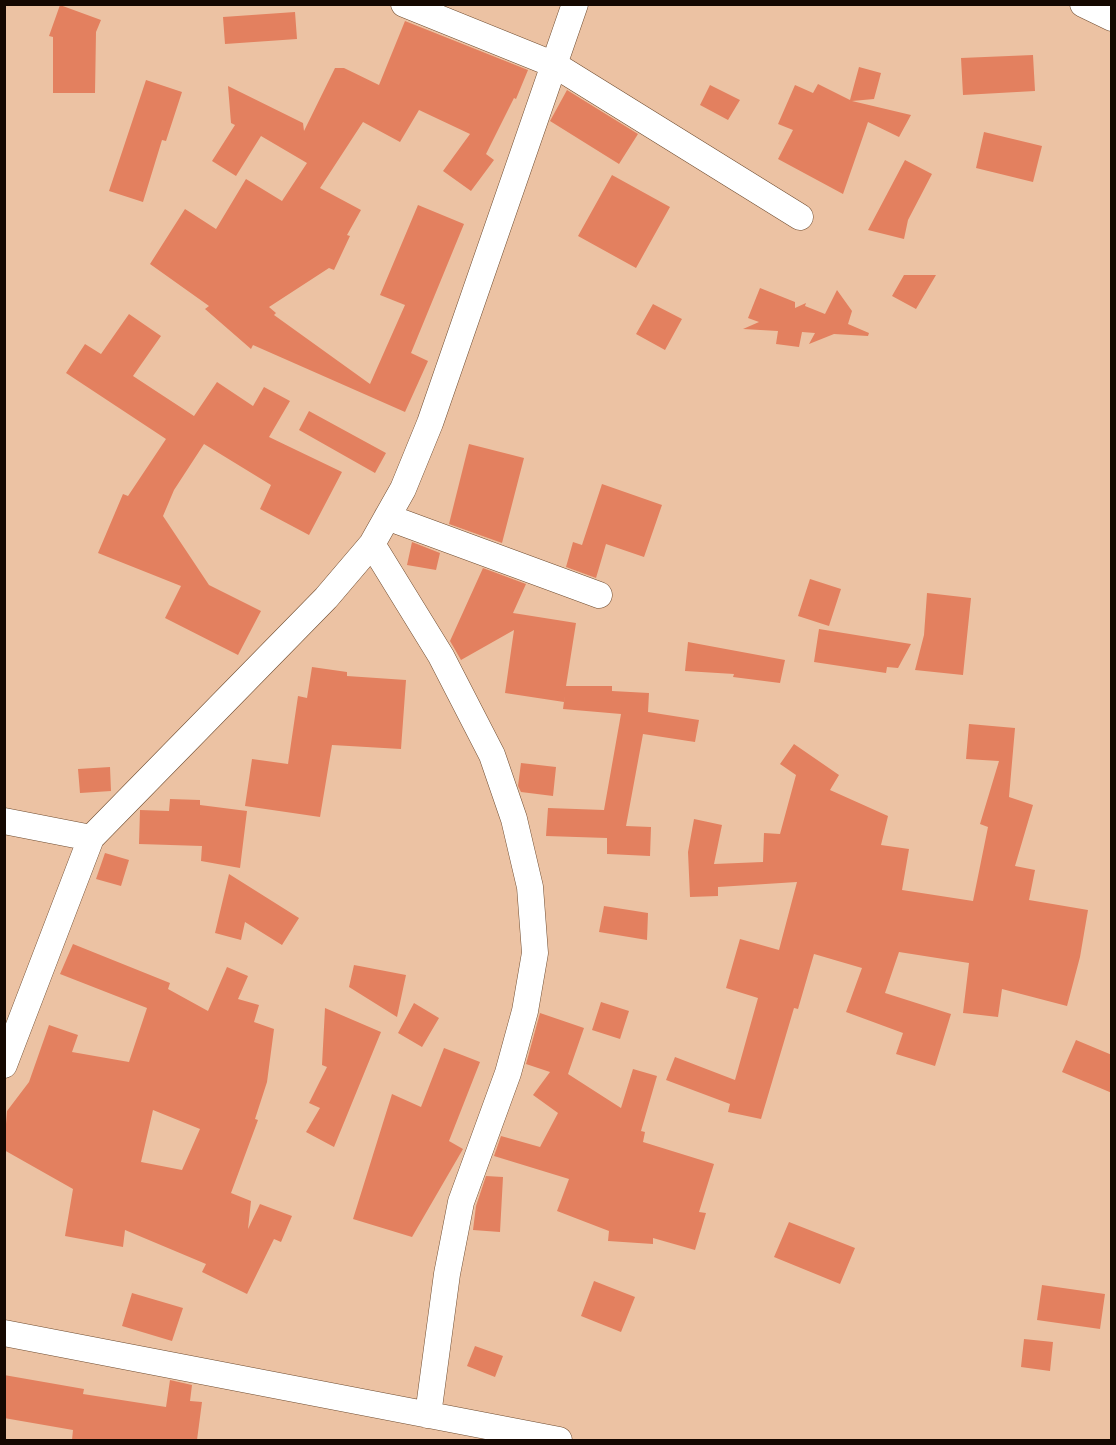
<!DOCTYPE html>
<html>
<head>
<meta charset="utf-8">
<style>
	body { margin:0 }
	#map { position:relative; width:1116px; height:1445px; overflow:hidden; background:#ecc2a3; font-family:"Golos Text",sans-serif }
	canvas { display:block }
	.frame { position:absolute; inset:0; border:6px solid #150801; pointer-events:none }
</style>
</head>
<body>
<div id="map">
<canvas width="1116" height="1445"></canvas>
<div class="frame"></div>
</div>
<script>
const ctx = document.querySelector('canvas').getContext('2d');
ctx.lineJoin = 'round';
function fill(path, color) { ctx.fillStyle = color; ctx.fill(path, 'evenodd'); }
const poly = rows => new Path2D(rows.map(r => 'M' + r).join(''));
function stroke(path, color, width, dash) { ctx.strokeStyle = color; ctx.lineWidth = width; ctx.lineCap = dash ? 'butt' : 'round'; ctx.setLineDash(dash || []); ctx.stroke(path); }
fill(poly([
	[60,5,101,20,96,32,95,93,53,93,53,37,49,36],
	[295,12,297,39,225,44,223,17],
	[405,21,528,70,516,99,514,98,486,154,494,160,471,191,443,171,470,134,419,110,400,142,363,122,320,188,361,210,347,235,350,236,334,270,329,268,269,307,276,313,274,315,370,384,405,305,380,295,418,205,464,224,411,353,428,361,405,412,253,345,251,349,205,309,209,306,150,264,185,209,216,229,246,179,282,201,307,163,261,136,236,176,212,161,235,125,231,123,228,86,303,123,304,131,335,68,344,68,379,85],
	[1033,55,1035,91,963,95,961,58],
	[859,67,881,73,874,99,852,101,911,115,899,137,868,122,843,194,778,159,793,130,778,124,795,85,813,93,818,84,850,100],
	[146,80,182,92,166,141,162,140,143,202,109,191],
	[710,85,740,100,728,120,700,105],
	[567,90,638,134,619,164,550,121],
	[984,132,1042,146,1033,182,976,168],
	[905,160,932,174,908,220,904,239,868,230],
	[612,175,670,207,636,268,578,236],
	[904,275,936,275,916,309,892,296],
	[760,288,795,302,795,308,806,303,805,306,825,314,837,290,852,311,848,324,869,333,868,336,834,334,809,344,815,333,802,332,799,347,776,344,778,331,743,329,759,322,748,318],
	[653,304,682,319,665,350,636,334],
	[129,314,161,336,133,376,194,416,217,382,253,406,264,387,290,401,269,437,342,472,309,535,260,509,271,485,204,444,174,490,163,516,209,585,261,611,238,655,165,618,181,586,98,553,123,494,128,496,166,439,66,373,85,344,101,354],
	[309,411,386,453,375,473,299,430],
	[469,444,524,458,502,543,449,524],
	[602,484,662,505,644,557,606,544,596,578,566,567,573,542,582,545],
	[412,542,440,553,436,570,407,565],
	[483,568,526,584,513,613,576,623,566,686,612,686,612,691,649,693,648,712,699,720,695,742,643,734,626,826,651,827,650,856,607,854,607,838,546,836,548,808,604,810,621,714,563,709,565,694,564,702,505,693,514,630,461,660,450,641],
	[810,579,841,589,829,626,798,616],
	[927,593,971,598,963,675,915,670,924,635],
	[819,629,911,644,898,668,887,667,886,673,814,662],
	[688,642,785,660,780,683,733,677,734,674,685,671],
	[312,667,347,672,347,676,406,680,401,749,332,745,320,817,245,806,252,759,288,764,298,696,307,698],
	[969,724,1015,728,1009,797,1033,805,1015,866,1035,870,1029,900,1088,910,1080,957,1067,1006,1002,989,998,1017,963,1013,969,963,899,952,885,993,951,1014,935,1066,896,1054,903,1033,846,1012,862,968,814,954,798,1009,794,1008,761,1119,728,1112,730,1104,666,1080,675,1057,735,1080,758,998,726,988,740,939,779,950,797,882,718,887,718,896,690,897,688,852,694,819,722,825,714,864,763,862,764,833,780,834,796,775,780,764,794,744,839,775,830,790,888,816,881,845,909,849,902,890,973,901,988,827,980,824,999,761,966,759],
	[521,763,556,767,553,796,521,792,518,786],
	[110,767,111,791,80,793,78,769],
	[170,799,200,800,200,805,247,811,240,868,201,861,202,846,139,844,140,810,169,811],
	[105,853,129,860,121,886,96,879],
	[229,874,299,918,282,945,245,922,241,940,215,933],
	[604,906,648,913,647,940,599,932],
	[73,944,170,983,168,989,208,1011,227,967,248,976,238,999,259,1005,254,1022,274,1029,267,1082,255,1119,258,1120,231,1193,251,1201,248,1229,260,1204,292,1216,281,1242,274,1239,247,1294,202,1272,206,1264,125,1230,123,1247,65,1236,73,1189,4,1150,7,1111,29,1082,49,1025,78,1035,72,1052,129,1062,147,1008,60,974],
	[153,1110,200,1129,182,1170,141,1162],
	[354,965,406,975,397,1017,349,987],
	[601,1002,629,1011,620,1039,592,1030],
	[414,1003,439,1018,422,1047,398,1033],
	[325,1008,381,1032,334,1147,306,1132,320,1108,309,1103,327,1067,322,1065],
	[540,1013,584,1028,568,1074,621,1108,633,1069,657,1076,641,1131,645,1132,643,1142,714,1164,699,1212,706,1213,695,1250,653,1238,653,1244,608,1241,609,1231,557,1211,569,1179,494,1156,501,1136,540,1147,558,1113,533,1095,550,1072,526,1064],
	[1076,1040,1112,1055,1112,1093,1062,1072],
	[444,1048,480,1062,449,1141,463,1149,412,1237,353,1219,392,1094,421,1107],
	[486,1176,503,1177,500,1232,473,1230,476,1206],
	[789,1222,855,1248,840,1284,774,1257],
	[594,1281,635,1297,621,1332,581,1316],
	[1042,1285,1105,1294,1100,1329,1037,1320],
	[132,1293,183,1308,172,1341,122,1326],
	[1024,1339,1053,1342,1050,1371,1021,1367],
	[475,1346,503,1356,495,1377,467,1366],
	[4,1375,84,1389,83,1394,166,1407,170,1380,192,1385,190,1401,202,1402,197,1440,72,1440,73,1430,4,1418]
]), '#e3805f');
const street = poly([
	[404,4,555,65,800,217],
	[1083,4,1112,18],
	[387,517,599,595],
	[372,544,441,656,492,755,514,819,530,887,535,953,525,1011,508,1073,461,1202,447,1274,428,1415],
	[4,821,91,838],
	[4,1065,91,838,326,598,372,544,403,489,430,423,575,4],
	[4,1333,559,1440]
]);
stroke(street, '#6f4c30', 27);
stroke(street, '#fff', 26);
</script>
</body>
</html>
